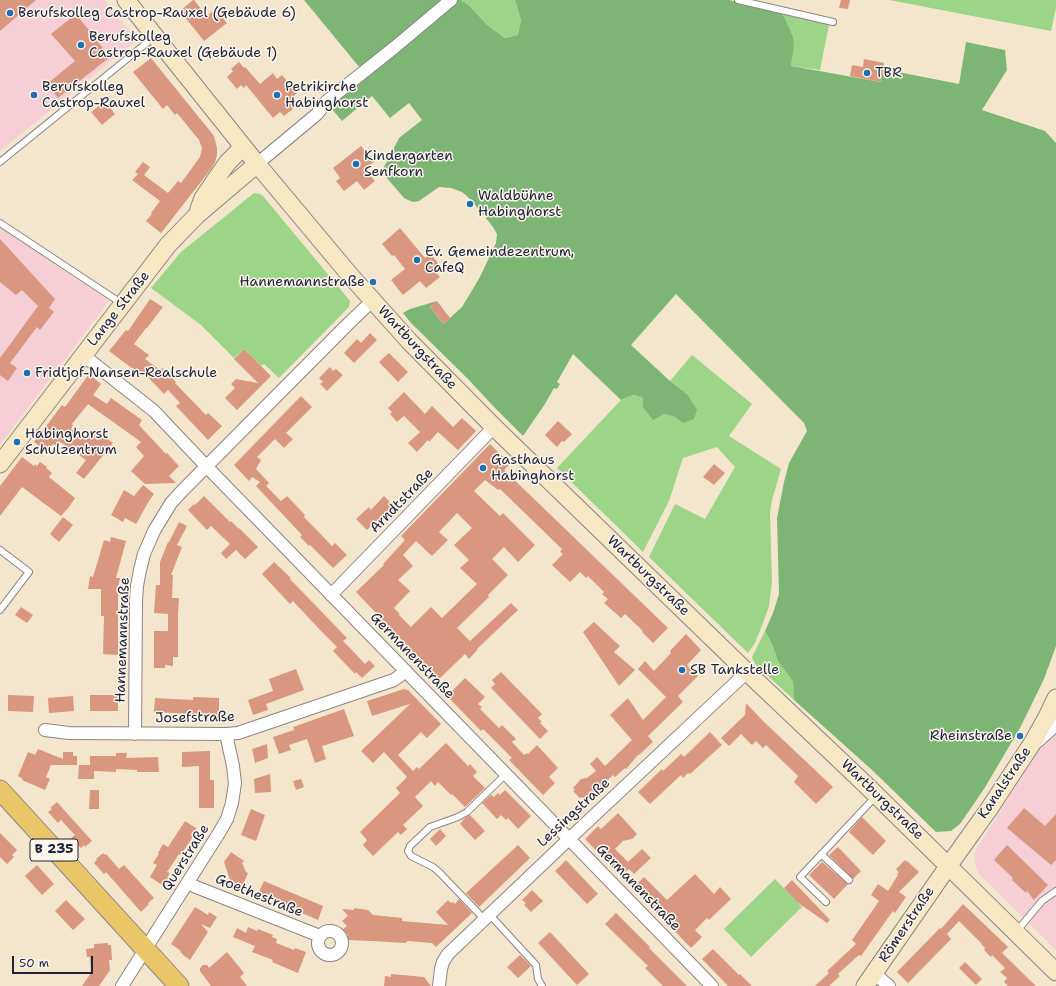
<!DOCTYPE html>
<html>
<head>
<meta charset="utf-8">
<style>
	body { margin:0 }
	#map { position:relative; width:1056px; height:986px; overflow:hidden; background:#f4e6cd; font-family:"Shantell Sans",sans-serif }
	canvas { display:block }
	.scale { position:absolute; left:12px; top:956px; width:81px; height:18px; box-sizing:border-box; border:2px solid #22223b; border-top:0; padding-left:5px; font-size:12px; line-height:14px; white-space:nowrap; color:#22223b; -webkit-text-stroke:3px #fbf7ec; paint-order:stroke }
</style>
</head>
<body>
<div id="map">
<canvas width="1056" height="986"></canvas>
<div class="scale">50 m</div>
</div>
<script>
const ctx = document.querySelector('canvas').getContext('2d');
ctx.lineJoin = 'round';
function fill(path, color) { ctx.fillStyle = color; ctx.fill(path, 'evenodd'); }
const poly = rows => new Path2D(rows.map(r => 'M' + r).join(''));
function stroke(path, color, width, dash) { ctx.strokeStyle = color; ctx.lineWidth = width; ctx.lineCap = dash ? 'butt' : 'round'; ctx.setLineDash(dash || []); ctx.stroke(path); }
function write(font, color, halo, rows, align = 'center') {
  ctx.font = font + ' "Shantell Sans",sans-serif'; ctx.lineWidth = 3; ctx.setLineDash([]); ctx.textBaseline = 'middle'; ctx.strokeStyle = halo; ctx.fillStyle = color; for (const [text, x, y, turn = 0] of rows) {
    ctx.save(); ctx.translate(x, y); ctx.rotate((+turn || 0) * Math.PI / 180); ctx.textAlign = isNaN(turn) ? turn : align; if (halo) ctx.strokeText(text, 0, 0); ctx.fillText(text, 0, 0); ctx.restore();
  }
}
fill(poly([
	[0,0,104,0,137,40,0,151],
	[0,228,109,301,0,445],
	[1056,714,1056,950,980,875,976,868,974,857,977,848,1035,756]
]), '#f6cfd6');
fill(poly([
	[461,0,515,0,521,20,518,35,505,38,487,25,470,6],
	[889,0,1056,0,1056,8,1051,31],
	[782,13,829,25,820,70,791,66,794,46],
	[254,193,260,194,263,196,350,301,349,307,279,378,264,364,261,366,244,349,234,358,201,325,151,288,181,252],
	[692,355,752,404,729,436,781,469,772,500,770,512,772,581,769,606,763,623,755,643,748,653,649,557,675,504,705,519,735,467,717,447,683,458,669,501,643,552,557,468,621,400,627,397,634,395,643,398,664,414,675,417,683,423,687,394,670,381],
	[765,631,772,644,778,661,793,682,794,700,756,665,753,660,752,657],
	[775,879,802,907,751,957,724,929]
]), '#9cd588');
fill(poly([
	[304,0,444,0,360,68],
	[455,0,461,0,470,6,487,25,505,38,518,35,521,20,515,0,729,0,782,13,793,37,794,46,791,66,881,82,883,69,959,84,966,42,1005,50,1007,70,982,110,1045,131,1056,143,1056,646,1044,679,1020,728,984,789,960,824,951,831,936,832,872,770,794,700,793,682,778,661,772,644,765,631,773,613,779,594,777,518,784,482,789,463,807,431,804,423,676,294,631,345,670,381,687,394,697,410,694,419,683,423,675,417,664,414,653,420,643,407,643,398,634,395,627,397,621,400,573,354,557,382,560,384,557,389,554,388,545,404,523,436,496,409,467,378,411,323,403,313,410,309,437,301,430,307,443,324,450,318,462,307,480,277,496,243,497,234,493,227,482,213,468,197,462,192,451,188,439,187,419,201,413,202,408,200,404,198,386,177,384,173,384,167,399,138,422,120,409,103,390,118,372,96,342,121,327,103]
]), '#7db674');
fill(poly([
	[0,0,36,0,0,31],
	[193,0,194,0,207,16,215,9,227,23,204,41,180,11],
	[841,0,850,0,848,9,839,8],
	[76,14,110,57,58,98,47,84,75,61,51,34],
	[151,58,210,131,214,136,217,148,217,155,215,162,211,169,161,233,146,221,152,214,151,213,160,201,132,180,138,174,135,172,143,162,150,167,144,175,168,193,178,181,181,183,200,157,202,148,199,140,177,113,175,115,167,105,163,109,133,72],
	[864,59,884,63,881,82,850,76,852,65,863,67],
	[239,62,244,68,245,67,260,84,273,73,277,79,282,75,297,93,293,97,299,104,284,116,280,112,273,118,246,85,244,88,241,85,237,89,227,77,233,71,231,69],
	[105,101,115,114,102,125,91,112],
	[361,146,374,162,365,169,375,181,364,190,357,181,344,191,336,181,340,178,333,168],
	[400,228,425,258,430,253,438,263,432,268,440,277,426,288,420,281,403,295,391,280,405,269,394,255,392,256,382,244],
	[0,239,55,299,49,308,54,312,40,330,37,327,10,363,17,368,8,381,0,375,0,358,38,306,22,290,16,295,0,282],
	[150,299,163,307,147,328,146,328,134,344,149,355,145,359,160,370,162,368,176,382,175,383,206,415,208,413,222,426,208,440,176,406,180,403,168,390,164,394,143,372,141,375,109,351,126,330,128,331],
	[437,301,450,318,443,324,430,307],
	[370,333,377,340,354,363,344,353,357,339,361,343],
	[244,349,271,376,237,410,225,398,235,388,231,384,236,379,258,383,234,359],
	[389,353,408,372,398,382,379,362],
	[330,367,333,371,336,369,343,375,327,391,320,384,323,382,319,378],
	[89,374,101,384,93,395,107,404,111,398,142,420,139,425,166,454,167,453,179,466,169,476,176,483,145,484,131,471,144,456,136,447,141,442,88,404,72,424,73,425,71,429,86,440,94,429,113,443,84,479,76,473,86,460,59,441,56,446,53,444,47,452,34,442,62,405,65,407],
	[404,392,425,414,432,406,453,427,462,418,476,431,458,450,438,432,429,442,428,440,417,452,408,443,420,432,404,416,397,422,390,414,392,412,388,408],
	[301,396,312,407,286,433,293,439,284,448,275,439,257,457,261,460,256,469,269,483,266,486,281,501,287,496,305,515,304,517,332,546,335,543,347,555,333,568,310,545,309,546,300,537,302,535,256,486,260,482,252,477,249,481,234,465],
	[558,421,572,434,564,442,562,441,557,447,545,435],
	[490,444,510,464,504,470,668,628,653,643,642,632,643,631,625,614,621,618,604,603,608,599,602,594,604,592,588,576,586,578,580,572,570,582,552,565,563,554,560,551,562,549,500,489,498,490,485,480,474,491,500,516,503,513,535,545,518,562,504,547,492,559,508,575,488,595,489,597,457,628,470,641,511,603,518,610,477,649,478,649,469,659,465,654,439,679,356,592,384,565,383,564,405,540,401,536],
	[457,513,472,528,454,545,469,560,460,568,477,584,442,618,431,607,411,627,399,615,400,614,394,608,410,591,398,580,413,566,403,555,416,541,432,556,448,540,439,532],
	[22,457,34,466,35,464,37,466,40,462,47,467,46,468,52,473,49,477,75,498,69,507,61,516,22,487,0,516,0,486],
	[714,464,725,473,714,485,703,477],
	[143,485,154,494,149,501,136,524,125,518,123,522,111,515,124,490,134,496],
	[204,496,230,522,231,521,239,529,239,528,258,547,245,559,236,550,226,559,221,553,230,544,211,526,207,530,188,510,194,504,195,505],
	[384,496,393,505,367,530,356,519,369,507,371,510],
	[63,517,73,525,59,542,50,534],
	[179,522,187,526,177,545,182,547,171,575,173,575,172,598,179,598,178,614,178,657,173,657,173,666,165,665,165,668,154,668,154,631,168,631,168,614,154,613,156,585,160,585,160,562,168,542,169,542],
	[111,537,126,541,116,578,120,578,118,587,118,655,103,654,104,616,101,616,101,589,88,589,90,576,93,577,104,540,110,542],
	[274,562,291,578,290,579,347,638,343,641,351,649,365,664,369,660,375,666,362,678,356,672,355,674,333,651,337,647,320,630,293,601,290,604,262,574],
	[21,607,33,615,27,623,15,615],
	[594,622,620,646,614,652,635,670,619,686,583,632],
	[686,634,701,650,687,665,698,676,678,696,683,702,648,736,653,742,639,755,638,755,626,769,625,768,615,777,613,775,586,801,582,797,580,798,573,791,575,790,573,788,581,779,587,778,596,771,590,764,597,757,605,766,632,740,610,715,628,698,643,720,666,697,638,669,645,661,654,671,671,653,670,651],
	[296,669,304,690,266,704,268,710,253,715,248,700,273,691,269,679],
	[501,672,542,714,538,718,542,722,540,723,548,731,540,739,491,688,495,684,492,680],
	[465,678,485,697,478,704,482,707,480,709,499,728,502,725,516,739,512,742,524,755,527,753,528,754,537,745,558,768,549,777,555,783,543,795,509,760,512,758,483,729,481,731,447,696],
	[404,689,408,690,441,724,427,738,421,732,398,755,413,771,417,767,419,769,446,743,468,766,470,764,477,772,473,776,485,788,465,807,452,794,451,795,438,782,435,786,431,781,415,797,423,806,403,825,407,829,401,835,398,832,373,856,363,845,367,840,360,832,400,793,396,788,407,777,384,752,373,763,361,751,410,704,372,716,367,701],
	[8,695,34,696,33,712,8,711],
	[90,695,118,695,118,711,90,711],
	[73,696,74,711,49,713,48,698],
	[193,697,219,698,219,716,193,716,193,714,154,712,155,698,193,700],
	[746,703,763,721,833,787,816,804,794,782,798,776,766,745,763,748,756,741,752,745,741,734,729,746,721,738,745,715],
	[344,709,354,736,322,746,326,759,315,763,307,739,289,745,291,750,279,754,273,737,294,730,293,727],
	[710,732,722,745,690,774,688,773,683,778,681,775,650,804,638,792,662,769,663,771,681,754,684,757],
	[267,744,268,758,255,763,252,749],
	[38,749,63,759,63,752,73,752,73,756,77,756,77,765,51,765,46,777,50,779,45,790,22,780,23,779,18,776,28,752,35,755],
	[210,751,210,780,214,780,214,808,199,808,199,766,182,767,182,752],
	[116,753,127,753,126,758,158,757,159,772,137,772,137,770,116,769,116,772,94,771,94,779,78,779,79,765,90,765,90,756,116,756],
	[270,774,271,792,255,793,254,779],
	[301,779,304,787,296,790,293,781],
	[90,790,99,790,99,809,89,809],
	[505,790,531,816,518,829,508,818,506,820,501,815,497,819,482,803,491,795,494,797,498,793,500,795],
	[57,802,92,841,85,847,84,845,81,848,71,838,75,835,73,833,61,820,58,823,48,812,52,809,50,808],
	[1024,808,1045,826,1056,814,1056,860,1051,865,1007,828],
	[251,809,265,815,256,841,241,835],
	[618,813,637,834,632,839,623,841,615,849,628,862,642,849,651,858,634,874,629,869,621,876,585,839,598,826,601,829],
	[470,815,485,831,475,840,460,824,465,818],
	[862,817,886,841,873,855,849,832],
	[185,821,196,828,196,832,181,855,179,854,167,872,170,873,167,878,169,879,165,887,150,877,157,865,153,863,159,854,158,853,163,844,168,847],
	[440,829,446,836,436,846,430,839],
	[0,833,17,850,12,855,14,857,7,864,0,857],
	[518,845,530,858,479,907,466,893],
	[1007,845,1048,885,1034,900,1027,891,1026,893,1012,880,1013,878,994,860],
	[838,847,861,871,853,879,829,855],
	[231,852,244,861,242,863,246,872,248,873,242,887,231,883,224,862],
	[103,853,105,855,106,854,119,869,124,865,154,898,148,903,149,904,141,912,106,872,104,874,94,863,97,860,96,859],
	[566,860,598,894,587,904,555,871],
	[905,860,907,862,907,861,919,872,899,892,906,897,895,913,893,911,861,956,859,955,838,974,840,976,829,986,815,986,829,973,827,971,856,944,852,940,879,901,871,895,878,884,888,891,898,875,897,874,899,873,896,869],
	[822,862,848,884,834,899,809,875],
	[37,865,54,884,42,895,25,876],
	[695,874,714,894,720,887,731,899,709,920,707,918,695,930,702,937,691,948,633,888,644,877,667,900],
	[792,880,830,920,827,923,797,902,784,888],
	[264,881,323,906,318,920,258,894],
	[532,890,543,901,531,912,524,905,526,903,522,900],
	[459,899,472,913,436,947,432,943,408,941,405,943,372,941,371,941,348,940,348,935,343,929,347,926,342,921,348,916,342,909,354,910,354,908,368,910,373,915,402,918,402,921,448,925,436,912,448,900,451,903,453,902,455,904],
	[66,900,85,919,73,930,55,911],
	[963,904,1008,947,1002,953,1036,986,1008,986,1004,982,1007,978,1000,972,1005,968,992,955,991,957,984,950,985,948,981,944,981,943,959,921,947,934,951,939,908,983,897,972,940,928,941,929],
	[195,907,208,915,209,912,217,917,210,928,201,924,208,932,190,960,183,955,183,954,180,952,181,951,171,944],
	[616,913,650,947,649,948,687,986,663,986,645,968,648,966,605,924],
	[248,927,257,931,258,929,273,935,272,937,277,939,276,943,294,950,295,948,306,952,298,973,272,962,273,960,252,952,255,946,233,937,237,928,246,933],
	[550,932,589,974,577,985,538,943],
	[108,943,108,945,111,945,112,960,109,960,110,970,99,986,82,986,91,973,90,957,87,957,86,949,94,948,94,944],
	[713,949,739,975,740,974,752,986,728,986,702,959],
	[227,952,244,973,240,977,247,986,211,986,200,971,200,968,203,965,207,965,209,968],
	[520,955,531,966,518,978,507,967],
	[965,962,982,979,976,985,959,968],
	[391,974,424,977,431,986,384,986,385,976,391,977]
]), '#d99780');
const lane = poly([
	[738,0,833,22],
	[0,162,154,37],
	[0,223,121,303],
	[0,550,29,572,0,610],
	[821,854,849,880],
	[826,902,800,877,876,796],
	[490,915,536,965,538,979,542,986],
	[485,920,439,872,433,867,411,856,408,851,410,846,430,827,458,817,467,812,506,774],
	[1016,932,1042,901,1056,891]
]);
const street = poly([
	[257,164,317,114,327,101,395,47,451,0],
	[83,355,154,411,207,467,712,986],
	[331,595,494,427],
	[45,730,69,733,226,734,238,733,394,680,406,671],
	[135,734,136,602,137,586,140,570,144,554,154,531,171,503,182,491,347,325,372,301],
	[1038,741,1056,725],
	[188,883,196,887,320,936],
	'318 943a12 12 0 1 1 24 0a12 12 0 1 1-24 0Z',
	[874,973,889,986],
	[122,986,219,833,227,819,232,803,235,783,233,766,226,734],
	[439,986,441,969,443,962,448,954,569,839,747,672]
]);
const secondary = poly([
	[126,0,257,164,349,274,409,341,494,427,747,672,866,785,1056,972],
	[199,209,203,198,218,176,228,162,243,147],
	[0,464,168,245,197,215,257,164],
	[865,986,949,865,989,809,1033,742,1047,717,1056,698]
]);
const primary = poly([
	[0,790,179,986]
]);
stroke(lane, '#8b8484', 8);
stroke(street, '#8b8484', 14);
stroke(secondary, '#8b8484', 19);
stroke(primary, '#8b8484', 21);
stroke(lane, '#fff', 6);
stroke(street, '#fff', 12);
stroke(secondary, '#f7e8c3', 17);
stroke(primary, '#eac669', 19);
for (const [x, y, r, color] of [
	[10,13,4,"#1f6fb2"],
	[81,45,4,"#1f6fb2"],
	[867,73,4,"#1f6fb2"],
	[34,95,4,"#1f6fb2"],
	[277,95,4,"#1f6fb2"],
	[356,164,4,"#1f6fb2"],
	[470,204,4,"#1f6fb2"],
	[417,260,4,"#1f6fb2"],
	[373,282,4,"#1f6fb2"],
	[27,373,4,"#1f6fb2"],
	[17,442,4,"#1f6fb2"],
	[483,468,4,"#1f6fb2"],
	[682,670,4,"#1f6fb2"],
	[1020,736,4,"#1f6fb2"]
]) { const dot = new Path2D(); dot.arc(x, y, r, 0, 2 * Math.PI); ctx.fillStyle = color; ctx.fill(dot); stroke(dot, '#fbf7ec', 1.5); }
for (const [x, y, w] of [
	[54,850,48]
]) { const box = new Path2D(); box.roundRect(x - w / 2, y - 11, w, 22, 3); ctx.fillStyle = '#fbf7ec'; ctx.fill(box); stroke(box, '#22223b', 1); }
write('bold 13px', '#22223b', null, [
	["B 235",54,850]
]);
write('14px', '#22223b', '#fbf7ec', [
	["Berufskolleg Castrop-Rauxel (Gebäude 6)",18,13],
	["Berufskolleg",89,37],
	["Castrop-Rauxel (Gebäude 1)",89,53],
	["TBR",875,73],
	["Berufskolleg",42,87],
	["Castrop-Rauxel",42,103],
	["Petrikirche",285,87],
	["Habinghorst",285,103],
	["Kindergarten",364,156],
	["Senfkorn",364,172],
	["Waldbühne",478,196],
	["Habinghorst",478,212],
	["Ev. Gemeindezentrum,",425,252],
	["CafeQ",425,268],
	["Hannemannstraße",365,282,"right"],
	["Fridtjof-Nansen-Realschule",35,373],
	["Habinghorst",25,434],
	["Schulzentrum",25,450],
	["Gasthaus",491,460],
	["Habinghorst",491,476],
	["SB Tankstelle",690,670],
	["Rheinstraße",1012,736,"right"]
], 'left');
write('14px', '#22223b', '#fbf7ec', [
	["Lange Straße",119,309,-52],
	["Wartburgstraße",417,348,47],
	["Arndtstraße",402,501,-46],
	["Wartburgstraße",648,576,44],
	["Hannemannstraße",123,640,-88],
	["Germanenstraße",412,656,46],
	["Josefstraße",195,718,-1],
	["Kanalstraße",1005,783,-56],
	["Wartburgstraße",882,800,44],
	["Lessingstraße",574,813,-43],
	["Querstraße",186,858,-58],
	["Germanenstraße",638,888,46],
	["Goethestraße",259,896,22],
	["Römerstraße",907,925,-56]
]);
</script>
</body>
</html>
